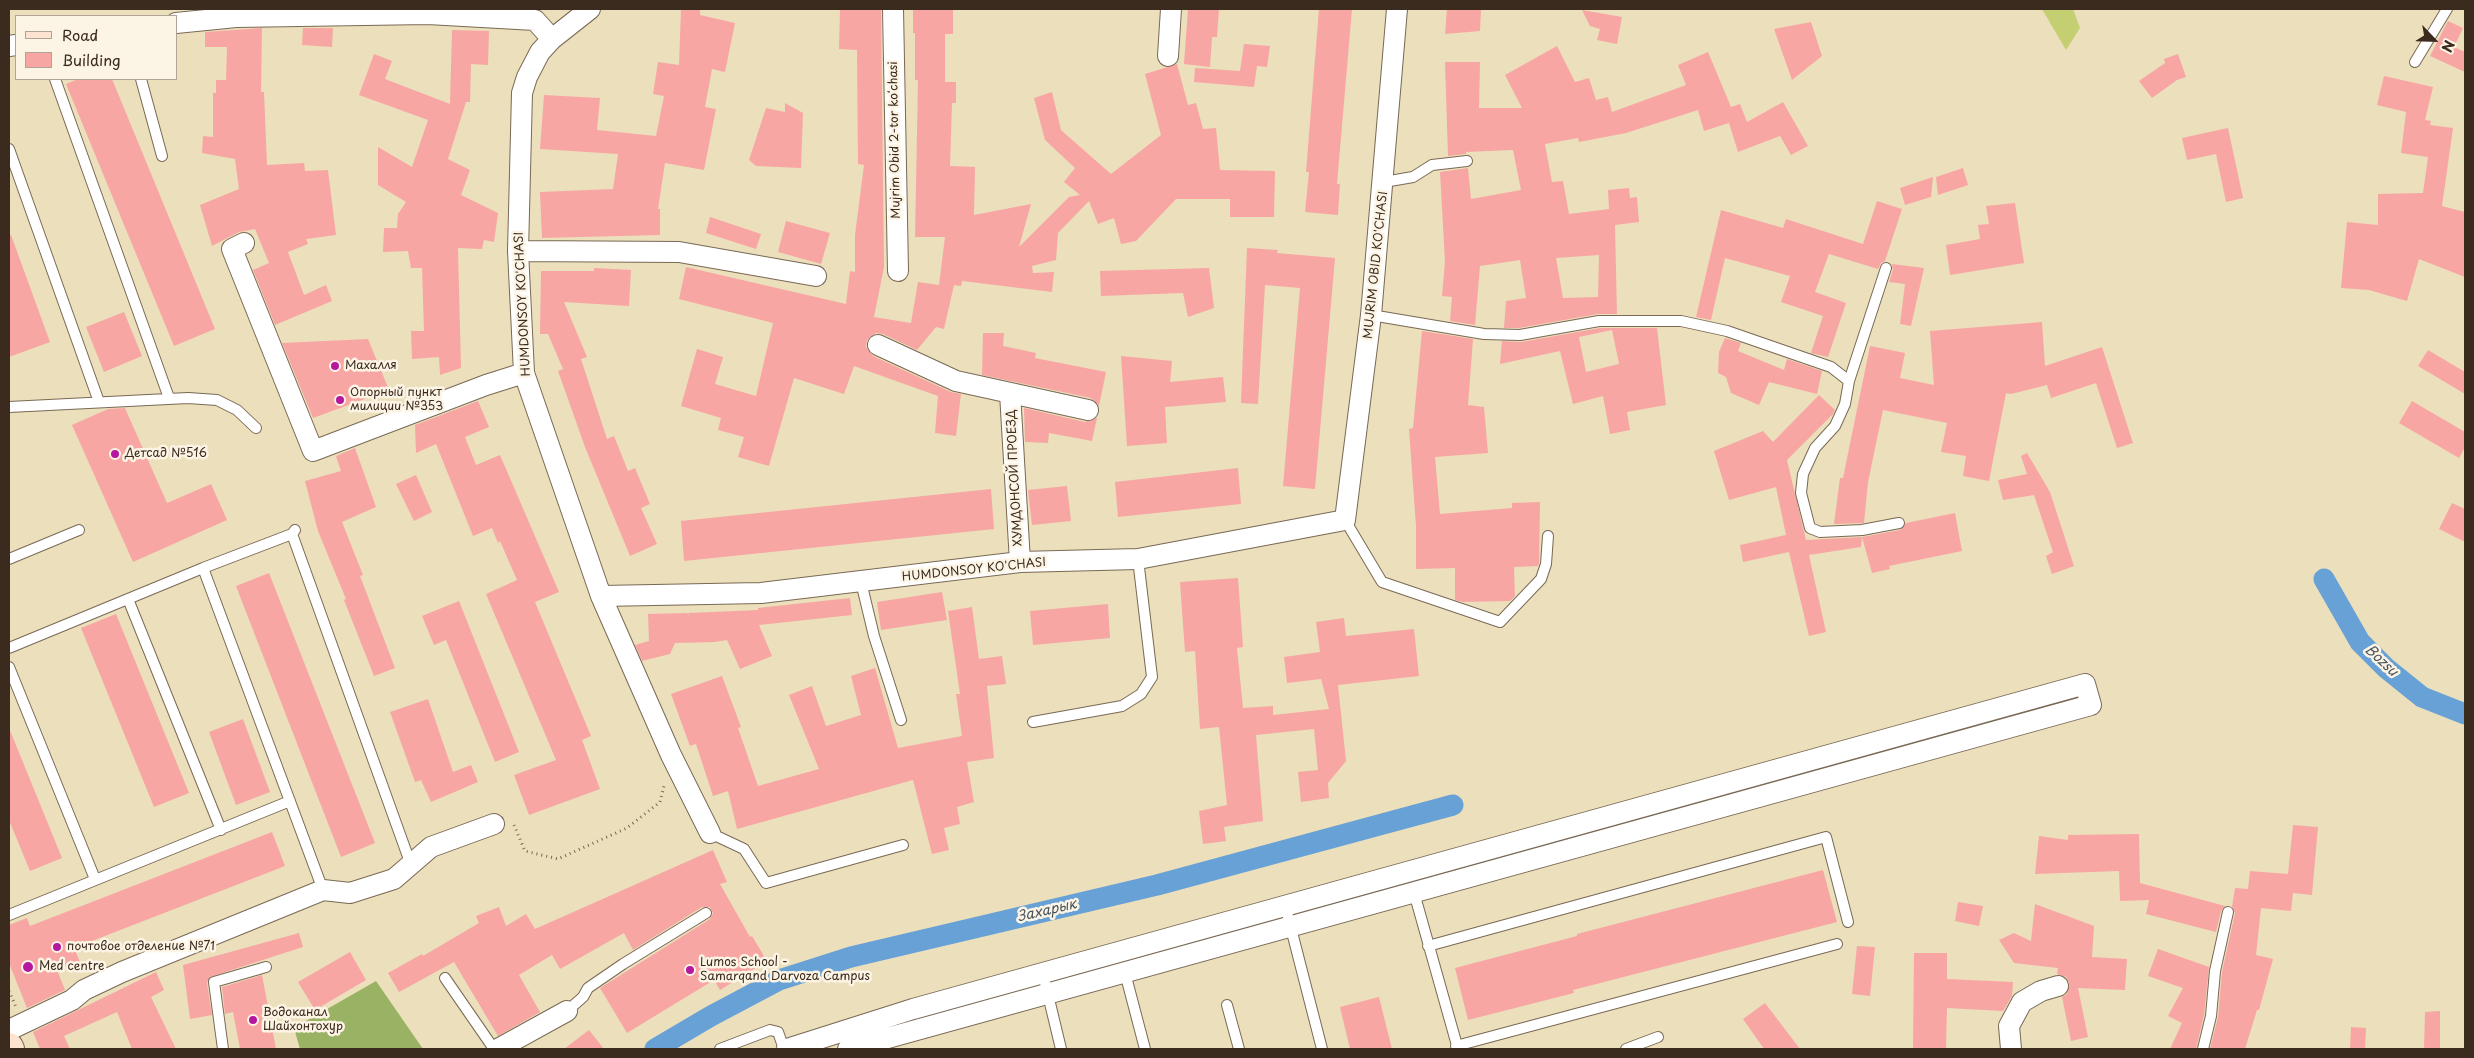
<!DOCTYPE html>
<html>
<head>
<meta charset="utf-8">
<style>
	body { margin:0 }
	#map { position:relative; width:2474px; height:1058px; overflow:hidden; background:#ecdfbc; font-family:"Playpen Sans",sans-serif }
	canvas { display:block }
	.frame { position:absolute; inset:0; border:10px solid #3b2a1e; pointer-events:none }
	.legend { position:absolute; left:15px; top:15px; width:162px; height:65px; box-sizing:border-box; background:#fcf5e5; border:1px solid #afa495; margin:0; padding:6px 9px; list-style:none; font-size:15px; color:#3b2a1e }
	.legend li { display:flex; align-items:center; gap:10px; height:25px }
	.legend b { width:25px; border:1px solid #afa495 }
	.north { position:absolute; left:2409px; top:15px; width:50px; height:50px; -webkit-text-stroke:4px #fcf5e5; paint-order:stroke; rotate:114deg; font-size:14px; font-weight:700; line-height:20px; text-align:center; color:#3b2a1e }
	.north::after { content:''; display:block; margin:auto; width:18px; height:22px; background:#3b2a1e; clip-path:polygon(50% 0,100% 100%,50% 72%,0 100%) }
</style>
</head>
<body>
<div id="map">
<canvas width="2474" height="1058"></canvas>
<div class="frame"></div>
<ul class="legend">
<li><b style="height:6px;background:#fde4d1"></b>Road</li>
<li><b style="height:14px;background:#f7a6a4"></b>Building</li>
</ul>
<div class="north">N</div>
</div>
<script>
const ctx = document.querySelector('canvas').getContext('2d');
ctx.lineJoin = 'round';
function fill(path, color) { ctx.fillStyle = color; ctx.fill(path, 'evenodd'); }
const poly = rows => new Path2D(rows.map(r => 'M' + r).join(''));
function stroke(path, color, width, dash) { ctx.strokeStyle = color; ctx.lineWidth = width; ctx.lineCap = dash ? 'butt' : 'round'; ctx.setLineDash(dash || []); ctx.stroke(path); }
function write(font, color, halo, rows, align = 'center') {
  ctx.font = font + ' "Playpen Sans",sans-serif'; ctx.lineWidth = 5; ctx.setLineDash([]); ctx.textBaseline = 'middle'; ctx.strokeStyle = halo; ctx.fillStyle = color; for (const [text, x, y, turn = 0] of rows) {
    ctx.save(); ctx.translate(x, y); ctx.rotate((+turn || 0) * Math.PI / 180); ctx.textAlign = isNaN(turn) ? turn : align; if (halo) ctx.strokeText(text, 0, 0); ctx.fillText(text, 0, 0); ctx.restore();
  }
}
fill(poly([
	[2042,9,2073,9,2080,28,2066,50]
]), '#c3cf71');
fill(poly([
	[376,981,423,1049,300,1049,294,1028]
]), '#9ab263');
stroke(poly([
	[2324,579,2360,642,2386,668,2422,697,2465,714],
	[655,1049,711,1016,779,980,851,957,1157,885,1453,805]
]), '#67a1d6', 21);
fill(poly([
	[681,9,700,9,700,15,735,23,725,72,712,69,705,107,716,109,704,170,665,163,658,209,660,209,660,235,542,238,540,192,613,189,618,154,540,149,544,95,600,98,597,130,656,136,664,96,653,94,658,62,679,65],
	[840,9,881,9,884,267,874,317,911,323,918,282,939,285,945,237,915,237,918,80,915,80,915,33,913,33,913,9,953,9,953,34,945,34,945,82,956,82,956,103,952,103,950,166,975,167,974,215,1031,204,1019,247,1069,197,1080,195,1064,182,1075,168,1045,140,1034,98,1052,92,1061,130,1111,174,1161,135,1145,74,1177,64,1188,105,1196,103,1203,129,1216,128,1220,170,1275,171,1274,217,1230,217,1230,199,1176,199,1136,241,1121,244,1114,218,1098,224,1089,201,1058,233,1056,260,1032,266,1033,273,1054,272,1052,292,962,281,961,286,954,285,944,329,936,327,917,350,883,334,876,333,867,340,866,347,873,356,951,392,961,394,956,436,935,433,938,396,854,366,844,394,794,378,769,466,738,457,744,437,718,430,721,418,681,406,697,349,723,357,715,384,756,396,773,323,679,299,686,267,846,304,850,271,855,272,855,235,864,165,858,164,857,50,839,49],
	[1188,9,1219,9,1217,37,1212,37,1210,67,1184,64],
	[1319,9,1352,9,1337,184,1340,184,1338,215,1305,212,1309,172,1306,172],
	[1447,9,1481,9,1480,31,1445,34],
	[1582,10,1622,17,1617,44,1597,40,1600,29,1590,26],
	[2448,21,2463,28,2454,47,2465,52,2465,72,2430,56],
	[1811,22,1822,56,1792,80,1774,29],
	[262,28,261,92,264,92,267,165,304,163,305,171,328,170,336,235,306,239,308,244,288,252,304,295,326,285,332,301,275,325,253,270,269,263,255,229,239,232,212,246,200,205,239,189,235,159,202,153,203,136,213,137,213,93,216,93,216,80,226,80,227,47,205,47,205,32],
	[303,28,333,28,332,47,302,45],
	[452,30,489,31,488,65,471,64,470,102,466,102,448,159,470,170,461,195,498,213,494,242,484,240,482,249,458,248,461,368,440,375,439,357,412,359,411,331,424,331,422,268,411,268,408,251,383,252,384,228,397,228,398,214,406,202,378,185,378,147,412,167,428,120,359,95,374,54,392,61,385,79,450,104],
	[1244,44,1270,46,1267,67,1257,66,1254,87,1194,82,1195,68,1240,71],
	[1557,46,1575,82,1589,78,1596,100,1608,97,1612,112,1686,85,1678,65,1708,52,1731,107,1740,104,1747,122,1783,102,1808,146,1791,155,1780,136,1738,152,1729,123,1704,131,1698,110,1626,133,1579,142,1578,138,1545,144,1552,182,1563,181,1569,214,1609,209,1608,190,1629,188,1630,198,1637,197,1639,222,1615,225,1617,314,1598,314,1519,328,1504,328,1506,301,1526,298,1520,260,1480,266,1475,325,1450,321,1452,297,1442,296,1445,262,1440,172,1468,168,1471,199,1521,190,1513,150,1466,152,1466,154,1448,156,1445,62,1480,62,1479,108,1522,108,1505,75],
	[1599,255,1598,297,1563,298,1556,258],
	[2178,54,2186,77,2177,80,2152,98,2139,81,2165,63,2164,59],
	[2384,76,2433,87,2425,120,2431,121,2430,125,2453,128,2442,206,2465,212,2465,277,2419,259,2407,301,2369,290,2341,288,2347,222,2378,225,2378,194,2423,193,2428,157,2401,153,2406,112,2377,105],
	[78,79,112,79,215,329,174,346,66,84],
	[785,103,803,113,801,168,756,166,749,160,766,108,785,112],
	[2228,128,2243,198,2226,202,2216,154,2187,160,2182,138],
	[1963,168,1968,185,1938,195,1936,177],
	[1933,177,1931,197,1905,205,1900,188],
	[1877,201,1902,209,1885,261,1881,263,1878,269,1829,254,1815,292,1846,303,1828,357,1811,353,1823,316,1781,302,1790,276,1725,258,1711,320,1696,317,1721,210,1783,228,1786,219,1863,244],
	[2015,203,2024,263,1950,275,1946,245,1980,239,1978,225,1989,224,1986,206],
	[710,217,761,234,756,249,706,233],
	[786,221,830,233,821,264,778,252],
	[11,235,50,342,9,357,9,236],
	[1247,248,1278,250,1277,253,1335,258,1315,489,1283,486,1300,288,1265,285,1258,404,1241,403],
	[1892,264,1924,268,1911,326,1900,324,1905,284,1889,282,1893,270],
	[594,268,631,270,629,306,564,302,587,357,581,359,607,439,614,436,628,471,635,468,650,504,641,508,657,544,630,556,585,447,558,371,563,369,548,334,540,334,541,271,594,271],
	[1209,268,1214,308,1188,317,1183,293,1101,296,1100,271],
	[124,312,142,356,104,372,86,327],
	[2042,322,2045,366,2102,347,2133,443,2117,448,2096,383,2051,398,2047,385,2011,394,2006,393,1989,481,1963,476,1966,456,1941,452,1947,423,1883,410,1868,482,1864,523,1834,524,1840,478,1843,478,1870,346,1905,353,1900,378,1934,385,1930,331],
	[1600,328,1657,328,1666,405,1627,412,1630,430,1610,434,1603,396,1573,404,1560,351,1500,364,1502,341,1521,342],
	[1612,330,1619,364,1586,372,1579,337],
	[1422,331,1473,339,1468,405,1484,407,1488,453,1435,457,1440,514,1512,508,1512,503,1540,502,1539,563,1538,566,1514,567,1515,596,1510,601,1463,602,1455,600,1455,568,1416,569,1416,526,1409,429,1413,428],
	[983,333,1004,333,1003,346,1036,353,1035,358,1106,372,1099,406,1091,398,982,375],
	[1725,338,1741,343,1738,351,1784,370,1787,359,1822,371,1817,394,1769,382,1759,405,1731,393,1726,377,1718,373,1719,352],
	[368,339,389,390,313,418,282,343],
	[2428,350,2465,372,2465,394,2418,366],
	[1121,356,1172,361,1170,382,1223,377,1226,402,1165,407,1167,443,1127,446],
	[1819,395,1835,410,1833,414,1787,460,1806,540,1862,537,1900,530,1906,523,1955,513,1962,551,1889,566,1890,569,1872,573,1862,537,1861,547,1809,555,1826,632,1809,636,1789,552,1743,562,1740,545,1786,535,1776,487,1729,500,1714,451,1763,431,1773,442],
	[478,401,489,427,465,437,476,465,500,455,559,592,535,602,591,736,582,740,600,789,529,815,514,775,556,760,486,594,517,580,500,541,498,543,492,528,473,536,436,444,416,453,415,425],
	[2412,401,2465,432,2465,447,2459,458,2399,423],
	[125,408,167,503,211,484,227,520,133,562,72,425,108,409],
	[1024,408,1085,422,1097,418,1092,441,1049,433,1048,443,1025,442],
	[355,448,376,507,342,522,363,575,360,576,395,668,374,676,344,600,346,599,318,531,305,481,341,471,336,456],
	[2027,453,2050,492,2074,566,2052,574,2046,556,2053,552,2034,495,2003,500,1998,480,2027,474,2021,456],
	[1238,468,1241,504,1118,517,1115,482],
	[416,475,432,512,414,521,396,484],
	[1067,486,1071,521,1032,525,1028,490],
	[991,489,994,529,684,561,681,521],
	[2452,503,2465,509,2465,542,2439,529],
	[269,573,375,843,341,857,236,586],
	[1238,578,1243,647,1237,648,1243,708,1273,706,1273,715,1329,709,1321,679,1287,683,1284,657,1320,652,1316,622,1344,618,1346,636,1414,629,1419,676,1338,685,1346,761,1328,783,1329,798,1301,802,1298,772,1318,770,1314,729,1256,735,1263,821,1224,827,1226,841,1203,844,1199,811,1227,805,1219,727,1200,729,1195,651,1185,652,1180,582],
	[942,592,947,620,881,630,877,602],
	[850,598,852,615,759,625,772,656,740,669,727,640,715,642,675,643,670,654,642,661,635,645,649,641,648,614,687,613,689,616,688,613,758,610,758,608],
	[459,601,519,752,495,762,446,640,434,645,422,616],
	[1108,604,1110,638,1033,645,1030,611],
	[972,607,979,659,1002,656,1006,684,987,686,994,758,967,762,974,802,957,807,960,824,944,828,949,850,932,854,913,780,737,829,728,791,713,796,696,744,690,746,671,694,722,676,741,727,738,728,758,786,819,769,789,695,812,686,826,726,861,715,851,676,875,668,898,748,962,736,956,694,960,694,948,611],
	[116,614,189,793,154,807,81,628],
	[428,699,453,772,471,765,478,782,431,802,421,780,415,782,390,712],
	[243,719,270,792,236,805,209,732],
	[9,728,62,858,30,871,9,820],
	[2293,825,2318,827,2312,895,2293,893,2291,911,2261,908,2256,955,2273,959,2259,1010,2257,1010,2245,1049,2210,1049,2218,1017,2222,972,2235,913,2232,907,2235,888,2248,889,2250,871,2288,874],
	[272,832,285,866,74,948,80,962,57,970,65,990,27,1008,9,963,9,925,27,918,30,926],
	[2139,834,2140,883,2225,906,2221,911,2216,932,2146,914,2149,900,2120,901,2119,871,2035,874,2039,836,2068,840,2068,835],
	[713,850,727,882,720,884,750,937,752,936,767,961,720,990,714,980,627,1033,600,988,710,919,713,913,710,907,702,907,633,950,624,933,560,969,552,955,519,975,540,1012,498,1036,454,962,399,992,388,973,422,954,423,956,479,923,476,916,499,907,506,926,526,914,535,929],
	[1823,870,1837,922,1573,990,1574,993,1468,1020,1455,968,1577,936,1577,934],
	[1958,902,1983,906,1979,926,1955,921],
	[2035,904,2094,926,2092,957,2127,959,2125,990,2078,988,2088,1037,2071,1041,2062,997,2067,994,2069,983,2066,977,2057,974,2058,968,2014,963,1999,940,2014,933,2031,941],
	[299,933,303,947,210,977,207,983,212,1015,190,1019,183,965],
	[1857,946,1875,947,1870,996,1852,994],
	[2158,949,2209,967,2204,1015,2196,1049,2170,1049,2182,1023,2168,1016,2183,988,2148,976],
	[350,952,366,980,315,1010,298,982],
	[1914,953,1947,953,1947,979,2013,982,2012,996,2003,1011,1947,1008,1946,1049,1913,1049],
	[156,972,164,990,151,997,176,1049,132,1049,117,1012,64,1036,70,1049,40,1049,33,1032],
	[262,975,276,1049,240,1049,233,1012,225,1014,222,987],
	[1379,997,1392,1049,1350,1049,1340,1007],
	[1765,1003,1800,1049,1764,1049,1743,1019],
	[2440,1011,2440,1049,2424,1049,2425,1012],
	[2351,1027,2366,1028,2365,1049,2350,1049],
	[589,1030,604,1049,564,1049]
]), '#f7a6a4');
const lane = poly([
	[2415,62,2447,9],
	[55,79,169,398],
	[141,79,162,156],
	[9,149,99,402],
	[1384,182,1413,177,1432,165,1467,161],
	[1371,315,1484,334,1520,335,1599,321,1681,321,1727,331,1831,367,1849,381,1848,387,1845,404,1835,426,1815,448,1803,474,1801,493,1810,528,1820,532,1862,530,1899,523],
	[1849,381,1886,268],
	[9,407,188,398,217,400,237,410,256,428],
	[1345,520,1382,582,1500,622,1541,579,1546,564,1548,536],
	[292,534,411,865],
	[9,559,79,530],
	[203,568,323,890],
	[861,582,874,636,901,720],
	[128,599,221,830],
	[9,648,203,568,292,534,295,530],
	[9,667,95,879],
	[1033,722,1122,706,1141,694,1152,677,1138,559],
	[710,833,744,849,766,883,903,845],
	[1413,889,1458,1049],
	[1285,905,1322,1049],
	[9,915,290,801],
	[1428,946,1826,837,1848,922],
	[1124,969,1145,1049],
	[1043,974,1061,1049],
	[445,978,494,1049],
	[1227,1005,1239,1049],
	[567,1011,583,997,588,988,623,964,706,913],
	[1456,1046,1837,944],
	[223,1049,214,982,266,967],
	[720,1049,770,1030,778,1032,784,1049],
	[1626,1049,1658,1037],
	[2203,1049,2211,1016,2215,971,2228,912]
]);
const street = poly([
	[590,9,552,39,540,52,527,77,522,93,518,251,524,373,601,596,671,755,710,833],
	[893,9,898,271],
	[176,23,236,17,428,14,535,20,552,39],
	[9,46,16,45],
	[1168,56,1171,9],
	[244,243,232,249,313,451,486,385,524,373],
	[518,251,679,252,816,276],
	[878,345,956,381,1088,410],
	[1010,393,1020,562],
	[601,596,761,593,1020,562,1138,559,1345,520,1371,315,1397,9],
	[9,1030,72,1000,84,990,122,972,323,890,350,893,394,879,431,847,494,824],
	[498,1049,567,1011],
	[787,1049,913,1009,2085,684,2091,705,848,1049],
	[2011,1049,2009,1026,2022,1002,2041,991,2058,986]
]);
const secondary = poly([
	[9,1047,10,1049]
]);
stroke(lane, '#796955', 12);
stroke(street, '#796955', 22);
stroke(secondary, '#796955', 30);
stroke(poly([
	[514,825,525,851,558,859,627,828,660,802,664,786],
	[9,991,16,1007]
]), '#796955', 3, [1, 4]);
stroke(lane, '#fff', 10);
stroke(street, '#fff', 20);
stroke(secondary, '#fde4d1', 28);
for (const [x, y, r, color] of [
	[335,366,5,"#b5179e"],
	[340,400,5,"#b5179e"],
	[115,454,5,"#b5179e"],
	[57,947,5,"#b5179e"],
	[28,967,6,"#b5179e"],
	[690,970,5,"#b5179e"],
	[253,1020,5,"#b5179e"]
]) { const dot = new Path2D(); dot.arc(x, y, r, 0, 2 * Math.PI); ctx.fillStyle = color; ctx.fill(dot); stroke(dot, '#fcf5e5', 2); }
write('12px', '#3b2a1e', '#fcf5e5', [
	["Mujrim Obid 2-tor koʻchasi",895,140,-91],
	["MUJRIM OBID KO'CHASI",1376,265,-84],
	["HUMDONSOY KO'CHASI",523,304,-93],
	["ХУМДОНСОЙ ПРОЕЗД",1015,478,-93],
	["HUMDONSOY KO'CHASI",974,570,-6]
]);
write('12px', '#3b2a1e', '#fcf5e5', [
	["Махалля",345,366],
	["Опорный пункт",350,393],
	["милиции №353",350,407],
	["Детсад №516",125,454],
	["почтовое отделение №71",67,947],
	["Lumos School -",700,963],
	["Samarqand Darvoza Campus",700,977],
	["Med centre",39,967],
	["Водоканал",263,1013],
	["Шайхонтохур",263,1027]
], 'left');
write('italic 14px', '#4a545e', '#fcf5e5', [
	["Bozsu",2381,661,43],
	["Захарык",1047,911,-13]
]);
</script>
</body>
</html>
